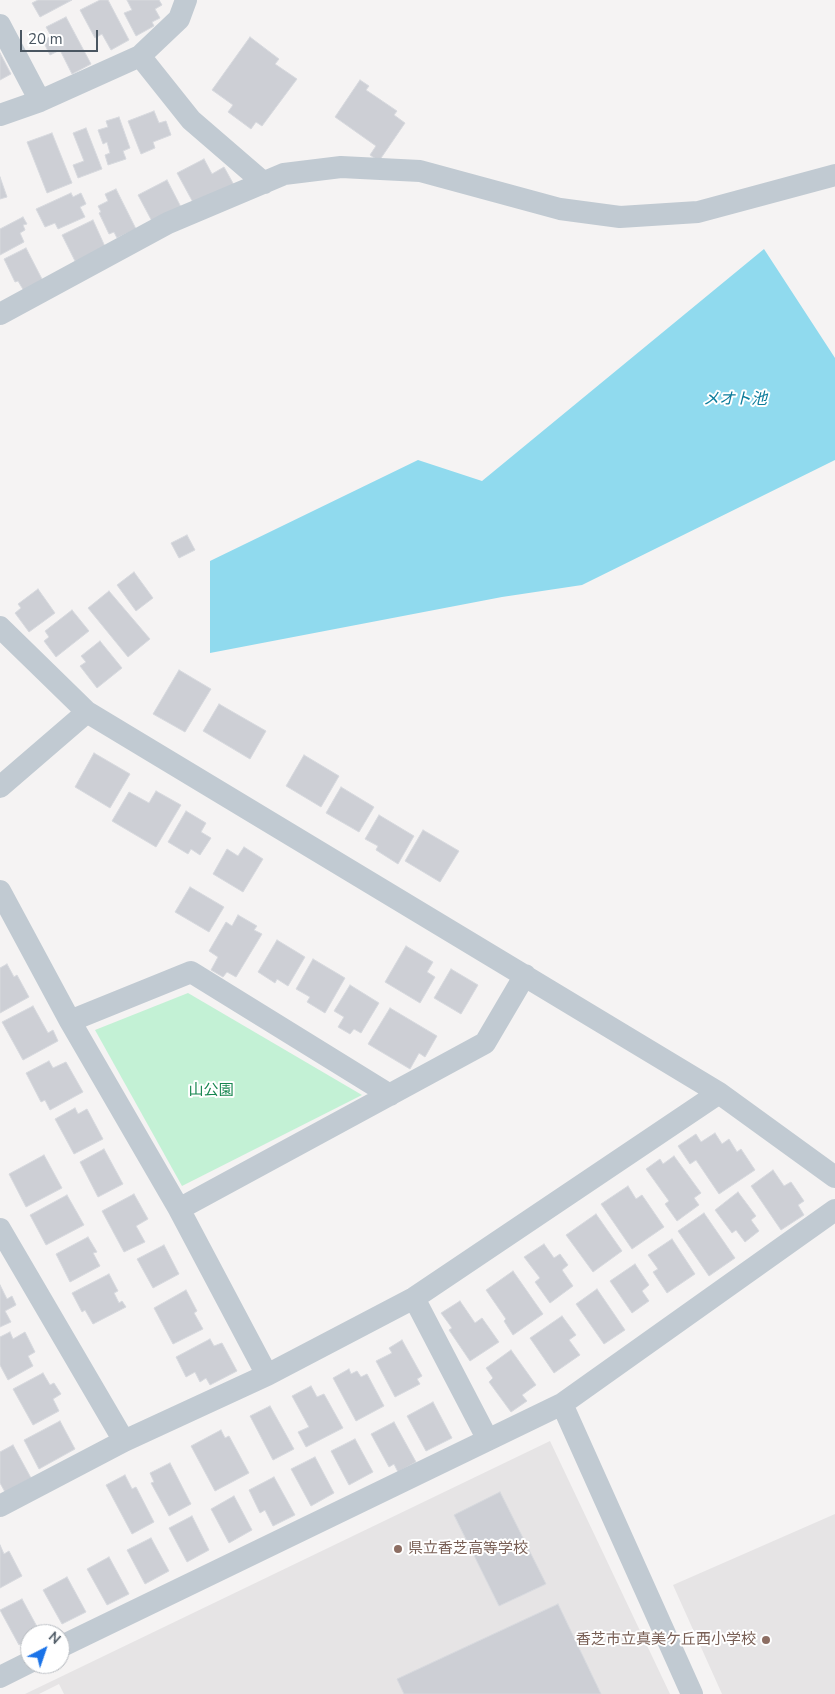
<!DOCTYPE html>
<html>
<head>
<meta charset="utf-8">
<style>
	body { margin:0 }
	#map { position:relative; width:835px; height:1694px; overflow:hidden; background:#f5f3f3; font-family:"Nunito Sans",sans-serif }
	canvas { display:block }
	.north { position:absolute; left:20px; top:1624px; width:50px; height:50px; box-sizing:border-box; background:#fff; border:1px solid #b7bbc0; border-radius:50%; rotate:41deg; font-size:14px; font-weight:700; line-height:20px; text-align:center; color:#4a5661 }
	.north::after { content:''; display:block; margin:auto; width:18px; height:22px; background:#1a73e8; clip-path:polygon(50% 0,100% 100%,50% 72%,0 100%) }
	.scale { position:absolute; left:20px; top:30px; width:78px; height:22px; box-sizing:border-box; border:2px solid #4a5661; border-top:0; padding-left:6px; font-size:15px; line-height:18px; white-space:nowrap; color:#4a5661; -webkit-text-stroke:4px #fff; paint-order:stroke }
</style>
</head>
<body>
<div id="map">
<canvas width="835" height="1694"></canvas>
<div class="north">N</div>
<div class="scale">20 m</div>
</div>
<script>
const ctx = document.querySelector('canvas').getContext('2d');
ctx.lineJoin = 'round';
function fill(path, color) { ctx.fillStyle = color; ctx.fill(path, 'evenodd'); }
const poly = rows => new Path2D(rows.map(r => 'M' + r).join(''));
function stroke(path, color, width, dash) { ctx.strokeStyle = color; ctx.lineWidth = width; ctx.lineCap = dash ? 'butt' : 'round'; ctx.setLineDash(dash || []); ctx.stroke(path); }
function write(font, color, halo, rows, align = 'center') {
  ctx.font = font + ' "Nunito Sans","Noto Sans JP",sans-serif'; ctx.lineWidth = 4; ctx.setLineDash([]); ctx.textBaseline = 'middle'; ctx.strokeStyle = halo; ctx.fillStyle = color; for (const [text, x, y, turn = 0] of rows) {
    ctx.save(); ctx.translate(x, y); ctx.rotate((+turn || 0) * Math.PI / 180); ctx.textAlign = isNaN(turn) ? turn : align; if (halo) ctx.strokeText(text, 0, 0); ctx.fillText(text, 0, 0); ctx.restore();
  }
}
fill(poly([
	[550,1441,670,1694,601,1694,558,1604,398,1679,404,1694,64,1694,59,1684,39,1694,25,1694],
	[454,1515,546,1584,499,1606],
	[835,1514,835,1694,722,1694,673,1585]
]), '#e6e4e5');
fill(poly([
	[188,993,362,1095,182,1186,95,1030]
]), '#c3f1d5');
fill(poly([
	[764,249,835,358,835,460,582,585,502,597,210,653,210,561,418,460,482,481]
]), '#90daee');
const building = poly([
	[38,0,72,0,40,17,32,3,38,0],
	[100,0,108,0,129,40,111,50,102,34,95,38,80,10,100,0],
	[127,0,159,0,162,5,155,9,160,18,152,22,154,26,136,36,124,13,132,10,127,0],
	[66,17,91,64,72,74,60,50,50,55,43,41,51,36,46,27,66,17],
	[250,37,279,59,275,64,297,79,262,126,256,122,251,129,228,112,233,105,212,90,250,37],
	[0,53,11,74,0,80,0,53],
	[360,80,369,86,366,90,397,111,394,115,405,123,379,161,370,155,376,146,335,117,360,80],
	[154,111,159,123,166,121,171,135,153,142,155,148,141,154,128,121,154,111],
	[119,117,130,148,123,151,126,159,108,165,105,155,110,153,107,142,103,144,98,130,108,127,106,121,119,117],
	[86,128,102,169,78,178,73,165,84,161,73,133,86,128],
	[52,133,72,183,47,193,27,142,52,133],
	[204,159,212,174,224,167,234,185,195,206,177,173,204,159],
	[0,177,7,197,0,199,0,177],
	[167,180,183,211,154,225,138,195,167,180],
	[116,189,136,229,117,238,114,232,109,234,99,213,101,212,98,206,108,201,105,194,116,189],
	[71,193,73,197,81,193,86,204,80,207,85,217,58,229,55,223,45,227,36,209,71,193],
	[23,217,27,224,23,225,25,230,20,233,24,242,0,255,0,229,23,217],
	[93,220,107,251,75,261,62,235,93,220],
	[26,248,43,281,24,291,18,281,15,282,4,259,26,248],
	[187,535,195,550,179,558,171,543,187,535],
	[134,572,153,598,136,611,117,585,134,572],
	[38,589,55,613,29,632,15,613,21,608,18,604,38,589],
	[109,591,150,639,128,657,88,608,109,591],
	[72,610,89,631,56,657,44,641,49,637,45,631,72,610],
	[100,641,122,668,97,688,80,666,86,662,81,656,100,641],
	[179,670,211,689,185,732,153,714,179,670],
	[219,704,266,731,250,759,203,731,219,704],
	[94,753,130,774,110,808,75,787,94,753],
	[304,755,339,776,321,807,286,786,304,755],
	[341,787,374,807,359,832,326,813,341,787],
	[156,791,181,805,156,847,112,821,129,792,149,803,156,791],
	[186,811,206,823,201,832,211,838,200,855,191,849,188,854,168,842,186,811],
	[379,815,414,836,398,864,376,850,378,846,365,839,379,815],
	[423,830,459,851,440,882,405,861,423,830],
	[244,847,263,859,243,892,213,874,227,849,238,856,244,847],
	[190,887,224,907,209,932,175,912,190,887],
	[238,915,257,926,254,930,262,934,236,977,227,972,223,977,211,970,218,957,209,951,226,922,232,926,238,915],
	[277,940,305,957,288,986,277,979,275,983,258,972,277,940],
	[406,946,433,962,427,972,435,977,420,1003,385,982,406,946],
	[313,959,345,978,325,1013,307,1002,310,997,296,989,313,959],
	[7,964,14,977,17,975,29,997,0,1013,0,968,7,964],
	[451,969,478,985,461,1014,434,998,451,969],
	[350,985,379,1003,361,1033,354,1029,350,1034,338,1027,344,1017,334,1011,350,985],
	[33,1006,48,1033,53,1030,58,1041,23,1060,2,1022,33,1006],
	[390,1008,437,1036,425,1057,419,1053,410,1069,368,1044,390,1008],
	[49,1061,53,1068,66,1062,83,1092,50,1110,45,1100,41,1102,26,1073,49,1061],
	[75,1108,78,1114,87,1109,103,1139,74,1154,55,1119,75,1108],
	[715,1133,722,1144,729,1139,737,1152,741,1149,755,1170,719,1194,696,1160,690,1164,678,1146,696,1134,701,1142,715,1133],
	[104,1149,123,1184,98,1197,80,1162,104,1149],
	[44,1155,62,1188,26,1207,9,1174,44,1155],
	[674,1156,701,1193,694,1198,699,1205,677,1221,665,1204,669,1201,646,1169,660,1159,663,1164,674,1156],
	[773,1170,784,1186,791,1182,804,1201,798,1205,804,1215,781,1230,751,1186,773,1170],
	[628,1186,636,1199,642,1195,664,1227,632,1249,601,1204,628,1186],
	[738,1192,756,1216,751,1220,759,1231,745,1242,736,1230,732,1233,715,1210,738,1192],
	[134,1194,148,1219,136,1226,145,1242,124,1252,102,1211,134,1194],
	[67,1195,84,1225,46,1245,30,1215,67,1195],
	[704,1213,735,1258,709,1276,678,1231,704,1213],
	[596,1214,622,1251,593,1272,566,1235,596,1214],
	[88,1237,97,1252,93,1253,100,1266,70,1282,56,1254,88,1237],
	[672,1239,695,1274,667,1293,653,1272,658,1269,648,1255,672,1239],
	[544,1244,554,1258,560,1254,568,1265,562,1270,573,1286,550,1303,535,1282,540,1278,524,1257,544,1244],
	[164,1245,179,1274,153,1288,137,1259,164,1245],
	[635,1264,649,1285,642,1291,649,1301,632,1313,610,1281,635,1264],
	[513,1271,543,1314,513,1335,504,1321,506,1319,486,1290,513,1271],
	[109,1274,118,1291,114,1293,119,1303,122,1301,126,1307,93,1324,85,1310,82,1312,72,1293,109,1274],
	[0,1285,7,1299,12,1296,16,1305,5,1311,11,1322,0,1327,0,1285],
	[597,1289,625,1330,604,1344,576,1304,597,1289],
	[186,1290,197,1311,194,1313,203,1329,173,1344,154,1308,186,1290],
	[460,1301,475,1323,482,1318,499,1342,470,1361,449,1330,452,1328,441,1313,460,1301],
	[562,1316,576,1335,569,1340,580,1355,554,1373,530,1338,562,1316],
	[10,1332,13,1339,25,1332,35,1352,28,1356,33,1366,8,1380,0,1365,0,1337,10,1332],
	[210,1339,214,1346,222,1343,237,1371,210,1385,206,1378,200,1382,195,1372,186,1377,176,1357,210,1339],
	[402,1340,422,1376,417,1379,420,1384,395,1397,376,1361,392,1353,389,1348,402,1340],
	[511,1350,536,1385,522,1395,527,1401,511,1412,489,1382,493,1378,486,1368,511,1350],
	[349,1369,351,1374,357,1371,361,1377,367,1374,384,1406,356,1421,333,1378,349,1369],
	[43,1373,50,1385,54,1383,61,1394,53,1399,59,1411,33,1425,13,1389,43,1373],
	[311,1386,317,1397,324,1394,343,1428,306,1447,298,1432,309,1427,292,1396,311,1386],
	[433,1402,452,1438,426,1451,407,1416,433,1402],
	[270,1406,294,1449,273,1460,250,1416,270,1406],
	[60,1421,75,1449,39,1469,24,1440,60,1421],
	[394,1422,416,1462,398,1472,394,1464,389,1467,371,1434,394,1422],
	[221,1430,225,1438,229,1436,249,1473,215,1491,191,1446,221,1430],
	[355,1439,373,1472,349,1485,331,1451,355,1439],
	[13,1445,31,1478,5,1492,0,1483,0,1452,13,1445],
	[315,1457,334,1493,311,1506,291,1469,315,1457],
	[170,1463,191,1504,169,1516,151,1483,154,1482,150,1473,170,1463],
	[125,1475,132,1489,136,1487,154,1522,132,1534,106,1485,125,1475],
	[274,1477,295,1515,273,1526,265,1510,260,1513,249,1490,274,1477],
	[500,1492,546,1584,499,1606,454,1515,500,1492],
	[234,1496,252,1530,229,1543,211,1509,234,1496],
	[192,1516,209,1550,187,1562,169,1528,192,1516],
	[151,1538,169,1571,145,1584,127,1550,151,1538],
	[0,1545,4,1554,9,1551,22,1576,0,1588,0,1545],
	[109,1557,129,1594,107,1605,87,1569,109,1557],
	[67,1577,86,1612,62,1624,43,1590,67,1577],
	[22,1599,41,1634,30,1634,30,1639,19,1645,0,1610,22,1599],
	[558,1604,601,1694,404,1694,397,1679,558,1604]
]);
fill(building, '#cdcfd5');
stroke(building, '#d7d9de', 1);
stroke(poly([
	[0,25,40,101],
	[140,56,191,120,264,183],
	[0,115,40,101,140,56,179,19,186,0],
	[0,314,168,223,284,174,341,167,420,171,560,209,620,217,698,212,835,175],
	[0,627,87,712,719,1093,835,1177],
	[0,787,87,712],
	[0,891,70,1021,179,1209,267,1375],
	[70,1021,191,972,390,1095],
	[179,1209,485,1043,525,975],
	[0,1229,124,1441],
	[414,1298,488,1440],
	[562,1404,692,1694],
	[0,1506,124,1441,267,1375,414,1298,719,1093],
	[60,1647,562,1404,835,1210],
	[0,1677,30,1662]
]), '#c1cad2', 22);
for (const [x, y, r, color] of [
	[398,1549,5,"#8d6e63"],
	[766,1640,5,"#8d6e63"]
]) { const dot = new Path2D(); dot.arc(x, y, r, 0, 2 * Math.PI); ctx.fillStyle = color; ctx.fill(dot); stroke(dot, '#fff', 2); }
write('15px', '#17864f', '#fff', [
	["山公園",211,1091]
]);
write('15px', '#785e54', '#fff', [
	["県立香芝高等学校",408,1549],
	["香芝市立真美ケ丘西小学校",756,1640,"right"]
], 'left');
write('italic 16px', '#0c7c9b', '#fff', [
	["メオト池",735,400]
]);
</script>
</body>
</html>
